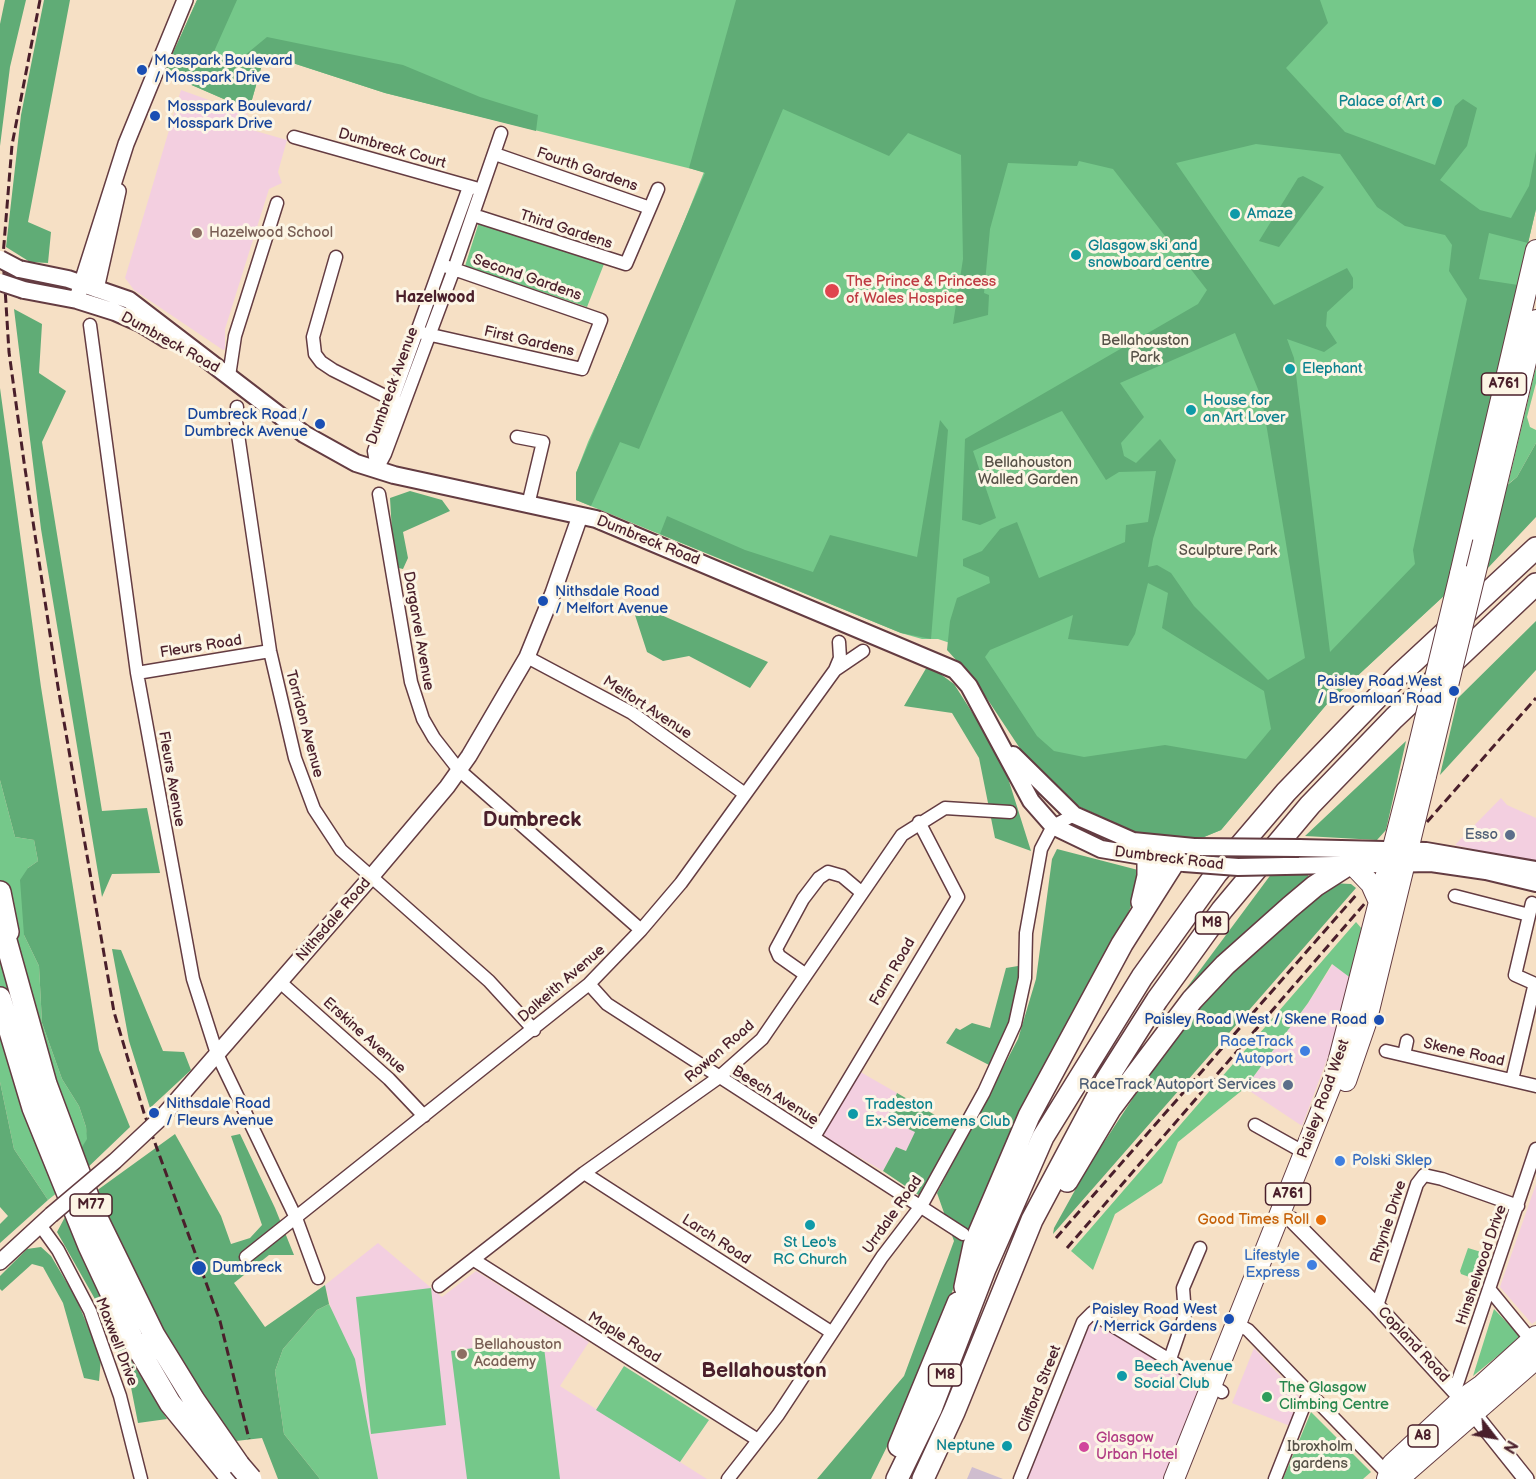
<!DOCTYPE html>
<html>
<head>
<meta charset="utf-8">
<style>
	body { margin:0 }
	#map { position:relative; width:1536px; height:1479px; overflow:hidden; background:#f6e0c5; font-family:"Balsamiq Sans",sans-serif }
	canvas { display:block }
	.north { position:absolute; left:1464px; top:1407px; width:60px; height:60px; -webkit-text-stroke:4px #fcf5e5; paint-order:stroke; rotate:121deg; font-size:16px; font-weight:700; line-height:24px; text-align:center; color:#4a1f2b }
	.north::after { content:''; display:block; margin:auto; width:21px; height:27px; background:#4a1f2b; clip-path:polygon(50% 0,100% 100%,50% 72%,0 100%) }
</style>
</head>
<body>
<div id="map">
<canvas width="1536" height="1479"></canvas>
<div class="north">N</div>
</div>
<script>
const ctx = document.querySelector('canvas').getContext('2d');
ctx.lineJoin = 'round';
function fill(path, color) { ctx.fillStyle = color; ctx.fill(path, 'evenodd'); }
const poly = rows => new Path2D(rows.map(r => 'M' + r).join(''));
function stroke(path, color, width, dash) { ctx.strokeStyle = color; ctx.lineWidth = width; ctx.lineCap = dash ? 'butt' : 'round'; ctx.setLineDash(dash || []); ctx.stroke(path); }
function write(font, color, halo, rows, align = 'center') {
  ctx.font = font + ' "Balsamiq Sans",sans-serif'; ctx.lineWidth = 6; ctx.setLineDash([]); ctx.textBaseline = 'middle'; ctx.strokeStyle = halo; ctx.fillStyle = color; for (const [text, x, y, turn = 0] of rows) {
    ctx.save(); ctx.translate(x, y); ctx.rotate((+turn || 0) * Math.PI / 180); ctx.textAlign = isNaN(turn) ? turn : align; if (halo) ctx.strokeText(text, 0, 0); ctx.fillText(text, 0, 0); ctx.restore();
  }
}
fill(poly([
	[181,90,248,114,245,128,287,140,278,172,282,183,269,189,225,329,225,349,223,350,134,290,125,278],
	[1501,798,1507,805,1536,818,1536,864,1455,845],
	[1333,964,1352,979,1343,1017,1302,1126,1245,1088,1308,1003],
	[857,1070,897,1093,888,1119,916,1132,906,1151,896,1147,883,1171,824,1137,825,1128],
	[1536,1184,1536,1321,1532,1324,1500,1287],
	[378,1243,442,1297,476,1271,589,1342,560,1386,596,1409,624,1366,709,1420,680,1462,707,1479,374,1479,325,1285],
	[1090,1317,1201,1387,1164,1479,1026,1479,1063,1393],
	[1254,1348,1300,1397,1290,1426,1232,1403]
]), '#f3cfe0');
fill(poly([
	[972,1467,1003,1479,967,1479]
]), '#cfbdcf');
fill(poly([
	[197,0,1536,0,1536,209,1447,593,1327,704,1221,830,1204,837,1079,804,959,646,938,639,922,639,901,633,576,500,576,473,588,442,660,282,704,172,385,93,265,54,249,110,164,73],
	[479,222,604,264,587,307,465,266],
	[1536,367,1536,383,1527,417,1530,427,1536,430,1536,443,1517,477,1508,484],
	[0,780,15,837,34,840,38,861,28,868,24,935,39,966,42,1023,62,1079,79,1106,86,1127,88,1139,78,1155,83,1172,48,1200,14,1149,0,1082],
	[1356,922,1362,929,1352,979,1332,964,1308,1003,1245,1088,1178,1142,1162,1183,1115,1214,1093,1270,1071,1251],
	[1468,1248,1491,1255,1483,1282,1461,1274,1460,1271],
	[431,1288,446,1425,371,1434,356,1297],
	[329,1304,355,1359,378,1479,320,1479,284,1434,275,1371,283,1349,317,1310],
	[1494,1309,1521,1337,1473,1376],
	[543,1339,560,1479,467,1479,451,1351],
	[624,1366,709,1420,680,1462,596,1410],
	[1311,1412,1371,1472,1363,1479,1283,1479]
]), '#75c88a');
fill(poly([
	[5,0,26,0,10,67,0,146,0,24],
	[44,0,70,0,28,222,51,232,48,263,30,262,6,247,21,115],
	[197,0,237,0,212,56,233,65,267,37,403,65,480,97,538,115,536,131,385,93,265,54,249,110,164,73],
	[736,0,1320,0,1328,23,1286,68,1345,132,1435,165,1455,106,1463,99,1477,108,1467,146,1440,180,1480,210,1511,218,1529,186,1536,151,1536,209,1528,243,1489,233,1479,279,1518,285,1447,593,1327,704,1221,830,1204,837,1174,838,1137,833,1080,807,1050,783,1023,753,976,682,947,650,950,621,957,598,990,583,989,577,963,566,963,559,982,551,1000,529,1017,522,1039,578,1125,542,1126,525,1148,522,1156,471,1119,472,1106,480,1062,411,973,451,996,518,980,525,962,520,965,439,1198,304,1207,290,1113,169,1079,161,1077,166,1008,163,990,229,984,293,989,295,988,315,953,324,963,259,961,155,908,133,889,156,783,109,639,449,620,442,591,506,576,500,576,473,705,173,689,168],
	[1256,144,1340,154,1377,207,1405,226,1445,235,1452,245,1449,271,1467,299,1413,550,1415,564,1330,652,1294,358,1287,339,1324,352,1337,343,1326,326,1327,312,1353,288,1353,278,1347,268,1274,305,1176,163],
	[1235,333,1262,399,1305,658,1268,680,1194,606,1171,573,1157,565,1148,567,1153,539,1176,460,1160,439,1136,463,1124,456,1121,443,1144,417,1120,383],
	[1148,583,1168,593,1162,628,1264,691,1271,729,1246,759,1165,745,1084,757,1054,751,1037,736,985,657,990,650,1073,615,1068,639,1128,646,1135,634],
	[1303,176,1324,187,1279,247,1259,241,1298,178],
	[14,309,42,324,39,373,66,391,42,442,102,811,147,808,160,873,112,874,102,897,41,529],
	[0,388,41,687,99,1050,130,1127,83,1172,77,1155,87,1139,86,1127,79,1106,62,1079,42,1023,39,966,24,935,20,880,28,868,38,861,34,840,15,837,0,780],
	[940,420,948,430,931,639,901,633,660,534,667,516,745,550,813,572,830,535,917,557],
	[1536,443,1536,517,1487,569,1505,487,1517,477],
	[410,491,442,500,450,511,403,532,408,558,403,569,394,567,390,498],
	[658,614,659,614,768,662,750,688,689,656,663,661,647,652,635,615],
	[1536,621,1536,670,1440,775,1458,698],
	[928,665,954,684,1002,759,1031,851,995,838,979,758,952,713,904,706],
	[1406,741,1386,830,1377,840,1305,836],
	[1057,849,1138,870,1137,893,1114,944,985,1196,949,1301,910,1400,871,1479,817,1479,904,1376,954,1241,937,1193,1018,1039,1036,979,1052,859],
	[1306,872,1309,877,1302,888,1182,1006,1177,1001,1272,873],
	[1331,883,1351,884,1356,888,1053,1234,1054,1228,1089,1165,1162,1054,1207,997,1265,940],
	[112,949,121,950,163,1051,184,1052,191,1070,150,1108,129,1041],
	[1018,966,1020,968,1008,1027,991,1066,946,1043,956,1028,960,1030,972,1023,990,1028,1006,968],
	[0,1082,14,1149,48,1200,0,1243,0,1224,8,1216,0,1207],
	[897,1093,959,1129,920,1196,883,1171,896,1147,906,1151,915,1132,887,1119],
	[175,1134,221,1216,231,1244,250,1238,262,1225,231,1136,240,1134,275,1208,294,1255,269,1255,234,1283,265,1327,325,1285,329,1304,317,1310,283,1349,275,1371,284,1434,320,1479,278,1479,262,1438,236,1441,203,1403,176,1365,92,1194],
	[65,1217,126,1352,167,1419,138,1423,129,1377,100,1308,57,1232],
	[41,1247,51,1256,76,1298,101,1358,99,1381,84,1378,63,1303,43,1267,32,1264,2,1291,0,1289,0,1276,27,1249]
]), '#60ac76');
const minor = poly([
	[294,137,475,188],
	[495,154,650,208,658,189],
	[473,215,626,264,650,208],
	[336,257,313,337,315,354,321,362,333,370,399,403],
	[90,325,137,673,193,979,217,1054,296,1218,318,1278],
	[418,332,582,369,601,320,442,265],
	[229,376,235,336,277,203],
	[237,407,236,421,270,651,295,758,314,809,341,850,489,981,534,1030],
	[517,437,543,442,528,505],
	[377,469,385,454,454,269,501,133],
	[377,469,374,451,469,187],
	[379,494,411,682,423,719,434,738,459,770,641,930],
	[839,642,840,658,835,670,863,651],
	[527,657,632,713,745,794],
	[137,673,270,651],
	[1455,896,1529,915],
	[806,975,779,956,776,949,803,899,819,878,828,872,842,876,861,892],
	[280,982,389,1079,424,1116],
	[589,984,607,1004,963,1234],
	[1386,1051,1536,1086],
	[1404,1055,1407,1041],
	[1512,1080,1534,987,1533,983,1515,975,1532,903],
	[1255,1125,1305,1153],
	[814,1137,958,897,919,822],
	[584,1173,831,1332],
	[40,1225,58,1250,90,1311,120,1396,141,1479],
	[246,1257,589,984,641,930,681,883,835,670],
	[474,1260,758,1440],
	[439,1286,584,1173,718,1078,762,1039,902,835,945,808,1010,812],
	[1490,1290,1535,1345],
	[1377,1306,1417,1184,1424,1175,1442,1179,1518,1206],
	[1237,1324,1248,1330,1391,1477],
	[1169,1362,1185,1315,1183,1288,1200,1248],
	[1455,1390,1536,1149],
	[728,1479,778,1415,882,1257,921,1206,984,1092,1015,1024,1025,978,1026,933,1041,849,1053,826,1074,815],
	[1020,1479,1083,1322,1092,1313,1222,1392],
	[1275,1479,1309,1393]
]);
const tertiary = poly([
	[96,289,118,191],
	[78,295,126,144,185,0],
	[163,1116,371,877,447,787,469,756,527,657,553,593,580,516],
	[1292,1220,1377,1306,1462,1399,1526,1479],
	[0,1262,51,1215]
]);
const secondary = poly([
	[19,269,68,279,129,300,304,434,356,463,394,475,596,519,955,670,969,686,1031,801,1053,826,1101,849,1184,863],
	[24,290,77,300,115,312,140,323,166,339],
	[1013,755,1074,815,1133,841,1194,847],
	[1299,848,1426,851,1536,870],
	[1285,866,1431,863,1486,871,1536,883]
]);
const primary = poly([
	[1483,542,1536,320],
	[1460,574,1536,250],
	[1351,863,1371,884,1379,902],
	[1346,1081,1366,1023,1426,776],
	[1390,1476,1403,1475,1536,1359],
	[1174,1479,1334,1078,1412,773],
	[1387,1479,1392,1464,1462,1399,1482,1385,1536,1336]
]);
const motorway = poly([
	[0,892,8,932],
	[1142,902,1148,876,1148,859],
	[0,919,46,1084,93,1210,154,1335,194,1400,239,1465],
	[0,998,33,1108,89,1246,132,1338,170,1403,232,1479],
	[1067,1181,1110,1109,1192,1000,1225,965,1290,907,1315,886,1351,863],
	[965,1287,974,1245,1029,1116,1122,944,1174,862],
	[899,1446,958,1303],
	[897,1479,931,1409,985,1269,1043,1137,1142,977,1216,874,1286,792,1398,676,1536,548],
	[923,1479,954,1412,1032,1220,1107,1079,1157,1000,1222,910,1310,805,1394,718,1536,584]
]);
stroke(minor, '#643c42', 15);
stroke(tertiary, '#643c42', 18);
stroke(secondary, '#643c42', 20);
stroke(primary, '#643c42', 22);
stroke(motorway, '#643c42', 24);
stroke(minor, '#fff', 12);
stroke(tertiary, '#fff', 15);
stroke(secondary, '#fff', 16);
stroke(primary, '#fff', 20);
stroke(motorway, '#fff', 21);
stroke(poly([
	[40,0,12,145,3,256,9,352,24,462,58,687,114,1012,144,1113,220,1321,249,1439],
	[1427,822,1536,698],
	[1056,1238,1357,894],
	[1067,1248,1366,902]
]), '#4a1f2b', 3, [9, 4.5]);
const tertiaryBridge = poly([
	[51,1215,115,1161,163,1116]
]);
const secondaryBridge = poly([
	[0,259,19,269],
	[0,282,24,290],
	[1194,847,1299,848],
	[1184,863,1238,867,1285,866]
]);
const primaryBridge = poly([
	[1412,773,1460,574],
	[1426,776,1483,542]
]);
const motorwayBridge = poly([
	[239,1465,251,1479]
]);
stroke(tertiaryBridge, '#643c42', 18, []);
stroke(secondaryBridge, '#643c42', 20, []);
stroke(primaryBridge, '#643c42', 22, []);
stroke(motorwayBridge, '#643c42', 24, []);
stroke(tertiaryBridge, '#fff', 15);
stroke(secondaryBridge, '#fff', 16);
stroke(primaryBridge, '#fff', 20);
stroke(motorwayBridge, '#fff', 21);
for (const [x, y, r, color] of [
	[142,70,6,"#1a4fb4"],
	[1437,102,6,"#0f9aa8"],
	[155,116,6,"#1a4fb4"],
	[1235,214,6,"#0f9aa8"],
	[197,233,6,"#8d6e63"],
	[1076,255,6,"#0f9aa8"],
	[832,291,8,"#e0444e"],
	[1290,369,6,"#0f9aa8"],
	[1191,410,6,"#0f9aa8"],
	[320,424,6,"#1a4fb4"],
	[543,601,6,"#1a4fb4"],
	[1454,691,6,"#1a4fb4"],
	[1510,835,6,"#5c6f8a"],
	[1379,1020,6,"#1a4fb4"],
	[1305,1051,6,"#3f7fe0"],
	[1288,1085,6,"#5c6f8a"],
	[154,1113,6,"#1a4fb4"],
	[853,1114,6,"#0f9aa8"],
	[1340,1161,6,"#3f7fe0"],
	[1321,1220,6,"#e8710a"],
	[810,1225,6,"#0f9aa8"],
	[1312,1265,6,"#3f7fe0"],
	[199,1268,8,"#1a4fb4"],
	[1229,1319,6,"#1a4fb4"],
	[462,1354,6,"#8d6e63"],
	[1122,1376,6,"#0f9aa8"],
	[1267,1397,6,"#2e9e5b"],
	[1007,1446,6,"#0f9aa8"],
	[1084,1447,6,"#d1479c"]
]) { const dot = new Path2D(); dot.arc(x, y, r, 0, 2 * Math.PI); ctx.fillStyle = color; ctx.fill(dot); stroke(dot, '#fcf5e5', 2); }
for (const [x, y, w] of [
	[1504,384,45],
	[1212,923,33],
	[1288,1194,45],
	[91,1205,42],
	[945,1375,33],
	[1423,1436,30]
]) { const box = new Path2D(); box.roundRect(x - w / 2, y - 11, w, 22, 4.5); ctx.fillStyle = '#fcf5e5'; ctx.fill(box); stroke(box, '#4a1f2b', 1.5); }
write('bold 14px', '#4a1f2b', null, [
	["A761",1504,384],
	["M8",1212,923],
	["A761",1288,1194],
	["M77",91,1205],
	["M8",945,1375],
	["A8",1423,1436]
]);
write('15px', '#164399', '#fcf5e5', [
	["Mosspark Boulevard",154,61],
	["/ Mosspark Drive",154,78],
	["Mosspark Boulevard/",167,107],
	["Mosspark Drive",167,124],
	["Dumbreck Road /",308,415,"right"],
	["Dumbreck Avenue",308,432,"right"],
	["Nithsdale Road",555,592],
	["/ Melfort Avenue",555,609],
	["Paisley Road West",1442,682,"right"],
	["/ Broomloan Road",1442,699,"right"],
	["Paisley Road West / Skene Road",1367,1020,"right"],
	["Nithsdale Road",166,1104],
	["/ Fleurs Avenue",166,1121],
	["Dumbreck",212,1268],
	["Paisley Road West",1217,1310,"right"],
	["/ Merrick Gardens",1217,1327,"right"]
], 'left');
write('15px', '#0d838f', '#fcf5e5', [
	["Palace of Art",1425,102,"right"],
	["Amaze",1247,214],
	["Glasgow ski and",1088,246],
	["snowboard centre",1088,263],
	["Elephant",1302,369],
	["House for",1203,401],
	["an Art Lover",1203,418],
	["Tradeston",865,1105],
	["Ex-Servicemens Club",865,1122],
	["St Leo's",810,1243,"center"],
	["RC Church",810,1260,"center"],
	["Beech Avenue",1134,1367],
	["Social Club",1134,1384],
	["Neptune",995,1446,"right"]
], 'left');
write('15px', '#4a1f2b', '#fcf5e5', [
	["Dumbreck Court",392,149,16],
	["Fourth Gardens",587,170,19],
	["Third Gardens",566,230,18],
	["Second Gardens",527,278,19],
	["First Gardens",529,342,13],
	["Dumbreck Road",170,343,29],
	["Dumbreck Avenue",393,386,-70],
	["Dumbreck Road",648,541,22],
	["Dargarvel Avenue",418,631,80],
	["Fleurs Road",201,647,-9],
	["Melfort Avenue",647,708,33],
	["Torridon Avenue",304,724,75],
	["Fleurs Avenue",171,779,80],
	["Dumbreck Road",1169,859,7],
	["Nithsdale Road",334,920,-49],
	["Farm Road",893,972,-60],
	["Dalkeith Avenue",562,984,-41],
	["Erskine Avenue",364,1036,42],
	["Rowan Road",720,1052,-41],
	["Skene Road",1464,1053,13],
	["Beech Avenue",775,1096,32],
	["Paisley Road West",1324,1099,-70],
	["Urrdale Road",893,1215,-55],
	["Rhynie Drive",1389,1222,-72],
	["Larch Road",716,1240,33],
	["Hinshelwood Drive",1482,1265,-71],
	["Maple Road",624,1338,32],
	["Maxwell Drive",116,1342,69],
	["Copland Road",1413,1345,47],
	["Clifford Street",1040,1389,-68]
]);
write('15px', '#785e54', '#fcf5e5', [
	["Hazelwood School",209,233],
	["Bellahouston",474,1345],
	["Academy",474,1362]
], 'left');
write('15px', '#be3a42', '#fcf5e5', [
	["The Prince & Princess",846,282],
	["of Wales Hospice",846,299]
], 'left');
write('15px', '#575248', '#fcf5e5', [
	["Bellahouston",1145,341],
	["Park",1145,358],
	["Bellahouston",1028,463],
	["Walled Garden",1028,480],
	["Sculpture Park",1228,551],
	["Ibroxholm",1320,1447],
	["gardens",1320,1464]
]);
write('15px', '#4e5e75', '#fcf5e5', [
	["Esso",1498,835],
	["RaceTrack Autoport Services",1276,1085]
], 'right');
write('15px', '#366cbe', '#fcf5e5', [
	["RaceTrack",1293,1042],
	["Autoport",1293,1059],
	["Polski Sklep",1352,1161,"left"],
	["Lifestyle",1300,1256],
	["Express",1300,1273]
], 'right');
write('15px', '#c56008', '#fcf5e5', [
	["Good Times Roll",1309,1220]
], 'right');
write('15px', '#27864d', '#fcf5e5', [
	["The Glasgow",1279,1388],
	["Climbing Centre",1279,1405]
], 'left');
write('15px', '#b23c85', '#fcf5e5', [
	["Glasgow",1096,1438],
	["Urban Hotel",1096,1455]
], 'left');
write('bold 16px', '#4a1f2b', '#fcf5e5', [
	["Hazelwood",435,298]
]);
write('bold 21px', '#4a1f2b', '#fcf5e5', [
	["Dumbreck",532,821],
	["Bellahouston",764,1372]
]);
</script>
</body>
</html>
